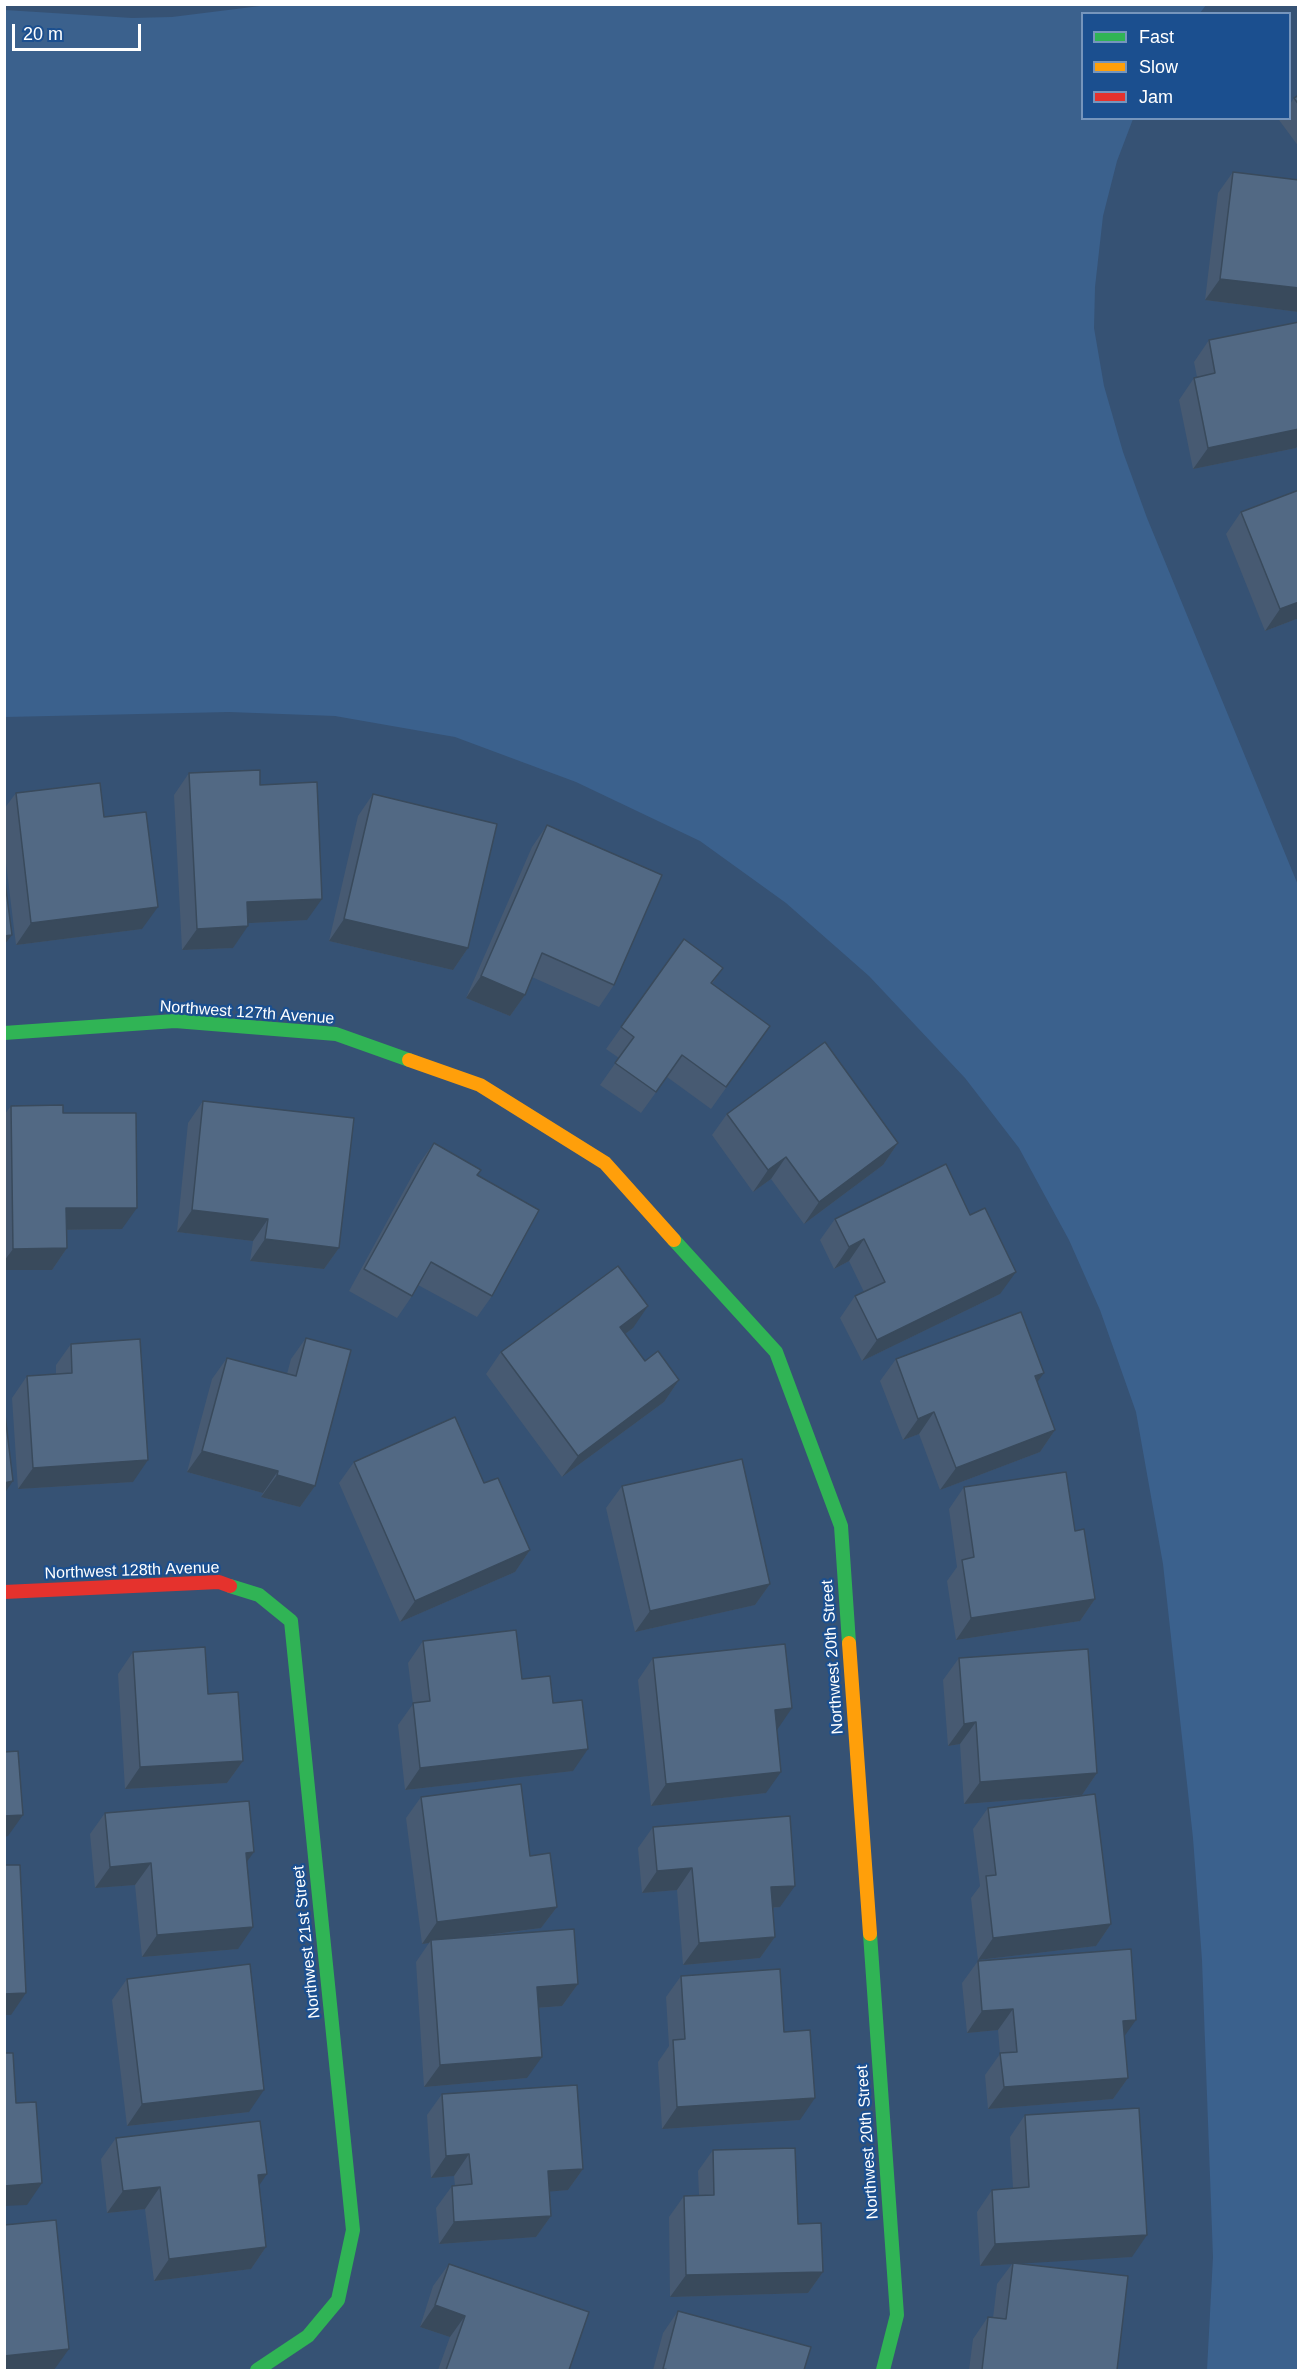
<!DOCTYPE html>
<html>
<head>
<meta charset="utf-8">
<style>
	body { margin:0 }
	#map { position:relative; width:1303px; height:2375px; overflow:hidden; background:#365274; font-family:Helvetica,sans-serif }
	canvas { display:block }
	.frame { position:absolute; inset:0; border:6px solid #fff; pointer-events:none }
	.legend { position:absolute; left:1081px; top:12px; width:210px; height:108px; box-sizing:border-box; background:#1b4f8f; border:2px solid #7695bc; margin:0; padding:8px 10px; list-style:none; font-size:18px; color:#fff }
	.legend li { display:flex; align-items:center; gap:12px; height:30px }
	.legend b { width:30px; border:2px solid #7695bc }
	.scale { position:absolute; left:12px; top:24px; width:129px; height:27px; box-sizing:border-box; border:3px solid #fff; border-top:0; padding-left:8px; font-size:18px; line-height:21px; white-space:nowrap; color:#fff; -webkit-text-stroke:4px #1b4f8f; paint-order:stroke }
</style>
</head>
<body>
<div id="map">
<canvas width="1303" height="2375"></canvas>
<div class="frame"></div>
<ul class="legend">
<li><b style="height:8px;background:#30b455"></b>Fast</li>
<li><b style="height:8px;background:#ff9f0a"></b>Slow</li>
<li><b style="height:8px;background:#e5322d"></b>Jam</li>
</ul>
<div class="scale">20 m</div>
</div>
<script>
const ctx = document.querySelector('canvas').getContext('2d');
ctx.lineJoin = 'round';
function fill(path, color) { ctx.fillStyle = color; ctx.fill(path, 'evenodd'); }
const poly = rows => new Path2D(rows.map(r => 'M' + r).join(''));
function stroke(path, color, width, dash) { ctx.strokeStyle = color; ctx.lineWidth = width; ctx.lineCap = dash ? 'butt' : 'round'; ctx.setLineDash(dash || []); ctx.stroke(path); }
function write(font, color, halo, rows, align = 'center') {
  ctx.font = font + ' Helvetica,sans-serif'; ctx.lineWidth = 4.5; ctx.setLineDash([]); ctx.textBaseline = 'middle'; ctx.strokeStyle = halo; ctx.fillStyle = color; for (const [text, x, y, turn = 0] of rows) {
    ctx.save(); ctx.translate(x, y); ctx.rotate((+turn || 0) * Math.PI / 180); ctx.textAlign = isNaN(turn) ? turn : align; if (halo) ctx.strokeText(text, 0, 0); ctx.fillText(text, 0, 0); ctx.restore();
  }
}
fill(poly([
	[276,4,1206,5,1200,13,1082,14,1082,118,1133,119,1117,161,1103,216,1095,287,1094,328,1104,386,1123,452,1147,518,1298,885,1298,2370,1207,2370,1213,2257,1202,1960,1193,1838,1163,1564,1136,1412,1100,1310,1069,1240,1019,1148,965,1078,869,976,786,903,700,841,576,782,455,737,335,716,229,712,5,717,5,10,132,18,172,17]
]), '#3b618d');
stroke(poly([
	[4,1033,175,1021,336,1034,409,1060],
	[674,1240,776,1352,841,1526,849,1643],
	[230,1586,259,1595,291,1621,353,2230,338,2300,308,2336,257,2370],
	[870,1934,897,2315,883,2370]
]), '#30b455', 14);
stroke(poly([
	[409,1060,480,1085,605,1163,674,1240],
	[849,1643,870,1934]
]), '#ff9f0a', 14);
stroke(poly([
	[4,1592,219,1582,230,1586]
]), '#e5322d', 14);
fill(poly([
	[1299,95,1299,147,1279,120,1280,118,1290,118,1290,104,1294,98],
	[1233,172,1299,180,1299,312,1205,300,1218,193],
	[1299,322,1299,445,1296,448,1193,469,1179,400,1194,378,1197,377,1194,362,1209,340],
	[1299,490,1299,618,1265,631,1226,534,1241,512],
	[189,773,260,785,307,920,248,923,233,948,182,950,174,795],
	[16,793,104,817,142,929,16,945,4,847,4,809],
	[373,794,468,948,453,970,329,941,358,816],
	[547,825,614,985,599,1007,532,977,525,995,510,1016,466,998,532,847],
	[684,939,723,968,712,984,770,1026,711,1109,667,1077,641,1113,600,1085,619,1058,606,1049],
	[203,1101,339,1248,324,1269,250,1261,253,1241,177,1232,188,1123],
	[11,1106,63,1113,122,1229,67,1230,67,1248,52,1270,4,1270,4,1115],
	[727,1114,898,1143,883,1165,804,1224,771,1179,753,1192,712,1135],
	[434,1143,477,1175,492,1296,477,1317,418,1285,412,1296,397,1318,349,1291,418,1165],
	[835,1219,1000,1294,862,1361,840,1318,855,1296,864,1292,849,1261,834,1269,820,1240],
	[633,1328,625,1334,645,1361,679,1380,664,1402,562,1477,486,1374,501,1352],
	[306,1338,315,1486,300,1507,261,1497,263,1493,187,1472,212,1379,227,1358,287,1374,291,1359],
	[71,1344,133,1482,18,1489,12,1398,27,1376,56,1374,56,1365],
	[896,1359,1037,1382,1055,1430,1040,1452,940,1490,919,1434,903,1440,880,1381],
	[354,1462,484,1483,530,1550,515,1572,400,1622,339,1483],
	[622,1486,770,1584,755,1605,635,1632,606,1508],
	[964,1487,1075,1531,1095,1599,1080,1621,956,1640,947,1581,957,1567,949,1509],
	[423,1641,522,1679,553,1703,573,1771,405,1790,398,1725,413,1704,408,1663],
	[133,1652,208,1694,243,1761,227,1783,125,1789,118,1674],
	[653,1658,777,1730,766,1793,651,1806,638,1680],
	[959,1658,1097,1773,1082,1795,964,1804,960,1744,948,1746,943,1680],
	[421,1797,530,1856,557,1907,541,1928,476,1937,578,1984,562,2006,538,2008,527,2078,424,2087,416,1962,429,1943,422,1944,406,1818],
	[988,1808,1111,1924,1096,1946,978,1960,971,1898,980,1886,973,1829],
	[105,1813,247,1861,238,1949,142,1957,135,1885,95,1888,90,1834],
	[653,1827,780,1907,773,1908,775,1937,760,1958,683,1965,677,1890,642,1893,638,1848],
	[978,1961,1128,2078,1113,2099,988,2109,985,2075,1000,2054,998,2030,967,2033,962,1983],
	[681,1976,784,2032,800,2120,662,2129,658,2062,669,2046,666,1997],
	[127,1979,249,2112,127,2126,112,2000],
	[442,2094,583,2169,568,2190,550,2191,551,2216,536,2237,439,2244,436,2208,452,2186,455,2186,454,2176,431,2178,427,2115],
	[1025,2115,1132,2257,1019,2263,1117,2370,969,2370,973,2339,988,2317,993,2318,997,2284,1012,2264,980,2266,977,2212,992,2190,1013,2188,1010,2137],
	[116,2138,266,2247,251,2269,154,2281,145,2209,107,2213,101,2159],
	[713,2150,798,2224,823,2272,808,2293,670,2297,669,2217,684,2196,699,2195,698,2171],
	[449,2264,569,2370,438,2370,450,2337,420,2327,433,2286],
	[678,2311,804,2370,653,2370,663,2333]
]), '#475a72');
fill(poly([
	[1220,279,1299,288,1299,312,1205,300],
	[1299,429,1299,445,1296,448,1193,469,1208,448],
	[1299,602,1299,618,1265,631,1280,609],
	[322,899,307,920,232,924,247,902],
	[158,907,142,929,16,945,31,923],
	[344,919,468,948,453,970,329,941],
	[248,926,233,948,182,950,197,929],
	[12,935,4,945,4,936],
	[481,976,525,995,510,1016,466,998],
	[898,1143,883,1165,804,1224,819,1202],
	[786,1157,771,1179,753,1192,768,1170],
	[66,1208,137,1208,122,1229,51,1230],
	[192,1210,268,1219,253,1241,177,1232],
	[265,1239,339,1248,324,1269,250,1261],
	[864,1239,849,1261,834,1269,849,1247],
	[67,1248,52,1270,4,1270,4,1261,13,1249],
	[1016,1272,1000,1294,862,1361,877,1340],
	[648,1306,633,1328,605,1349,620,1327],
	[1044,1373,1028,1395,1035,1376],
	[679,1380,664,1402,562,1477,578,1456],
	[934,1412,919,1434,903,1440,918,1419],
	[1055,1430,1040,1452,940,1490,956,1468],
	[202,1451,278,1471,263,1493,187,1472],
	[148,1460,133,1482,18,1489,33,1468],
	[277,1475,315,1486,300,1507,261,1497],
	[13,1481,4,1494,4,1483],
	[530,1550,515,1572,400,1622,415,1601],
	[770,1584,755,1605,635,1632,650,1611],
	[1095,1599,1080,1621,956,1640,971,1618],
	[792,1708,777,1730,775,1710],
	[976,1722,960,1744,948,1746,964,1724],
	[588,1749,573,1771,405,1790,420,1768],
	[243,1761,227,1783,125,1789,140,1767],
	[781,1772,766,1793,651,1806,666,1784],
	[1097,1773,1082,1795,964,1804,980,1782],
	[23,1815,8,1836,4,1837,4,1816],
	[254,1852,238,1874,246,1853],
	[151,1863,135,1885,95,1888,110,1867],
	[692,1868,677,1890,642,1893,657,1871],
	[795,1886,780,1907,756,1909,771,1887],
	[557,1907,541,1928,431,1942,431,1940,429,1943,422,1944,437,1922],
	[1111,1924,1096,1946,978,1960,993,1938],
	[253,1927,238,1949,142,1957,157,1935],
	[775,1937,760,1958,683,1965,699,1943],
	[578,1984,562,2006,521,2009,537,1987],
	[26,1993,11,2015,4,2015,4,1994],
	[1013,2009,998,2030,967,2033,982,2011],
	[1136,2020,1121,2041,1123,2021],
	[542,2057,527,2078,424,2087,440,2065],
	[1128,2078,1113,2099,988,2109,1004,2087],
	[264,2090,249,2112,127,2126,142,2104],
	[815,2098,800,2120,662,2129,677,2107],
	[469,2154,454,2176,431,2178,446,2156],
	[583,2169,568,2190,533,2193,548,2171],
	[267,2174,252,2196,258,2175],
	[42,2183,27,2205,4,2206,4,2186],
	[160,2187,145,2209,107,2213,123,2191],
	[551,2216,536,2237,439,2244,454,2222],
	[1147,2235,1132,2257,980,2266,995,2244],
	[266,2247,251,2269,154,2281,169,2259],
	[823,2272,808,2293,670,2297,686,2275],
	[435,2305,465,2316,450,2337,420,2327],
	[69,2349,54,2370,4,2370,4,2356]
]), '#394a5c');
const building = poly([
	[1299,95,1299,105,1294,98,1299,95],
	[1233,172,1299,180,1299,288,1220,279,1233,172],
	[1299,322,1299,429,1208,448,1194,378,1215,373,1209,340,1299,322],
	[1299,490,1299,602,1280,609,1241,512,1299,490],
	[260,770,260,785,317,782,322,899,247,902,248,926,197,929,189,773,260,770],
	[100,783,104,817,146,812,158,907,31,923,16,793,100,783],
	[373,794,497,824,468,948,344,919,373,794],
	[547,825,662,875,614,985,542,953,525,995,481,976,547,825],
	[4,874,12,935,4,936,4,874],
	[684,939,723,968,711,983,770,1026,726,1087,682,1055,656,1092,615,1063,634,1037,621,1027,684,939],
	[825,1042,898,1143,819,1202,786,1157,768,1170,727,1114,825,1042],
	[203,1101,354,1118,339,1248,265,1239,268,1219,192,1210,203,1101],
	[63,1105,63,1113,136,1113,137,1208,66,1208,67,1248,13,1249,11,1106,63,1105],
	[434,1143,481,1170,477,1175,539,1210,492,1296,431,1262,412,1296,364,1269,434,1143],
	[946,1164,970,1215,985,1208,1016,1272,877,1340,855,1296,885,1282,864,1239,849,1247,835,1219,946,1164],
	[618,1266,648,1306,620,1327,645,1361,658,1351,679,1380,578,1456,501,1352,618,1266],
	[1021,1312,1044,1373,1035,1376,1055,1430,956,1468,934,1412,918,1419,896,1359,1021,1312],
	[306,1338,351,1350,315,1486,277,1475,278,1471,202,1451,227,1358,296,1376,306,1338],
	[140,1339,148,1460,33,1468,27,1376,72,1373,71,1344,140,1339],
	[4,1406,13,1481,4,1483,4,1406],
	[455,1417,484,1483,498,1478,530,1550,415,1601,354,1462,455,1417],
	[742,1459,770,1584,650,1611,622,1486,742,1459],
	[1066,1472,1075,1531,1084,1529,1095,1599,971,1618,962,1560,974,1557,964,1487,1066,1472],
	[516,1630,522,1679,550,1676,553,1703,582,1700,588,1749,420,1768,413,1703,430,1701,423,1641,516,1630],
	[785,1644,792,1708,775,1710,781,1772,666,1784,653,1658,785,1644],
	[205,1647,208,1694,238,1692,243,1761,140,1767,133,1652,205,1647],
	[1088,1649,1097,1773,980,1782,976,1722,964,1724,959,1658,1088,1649],
	[18,1751,23,1815,4,1816,4,1752,18,1751],
	[521,1784,530,1856,550,1853,557,1907,437,1922,421,1797,521,1784],
	[1095,1794,1111,1924,993,1938,986,1876,996,1875,988,1808,1095,1794],
	[249,1801,254,1852,246,1853,253,1927,157,1935,151,1863,110,1867,105,1813,249,1801],
	[790,1816,795,1886,771,1887,775,1937,699,1943,692,1868,657,1871,653,1827,790,1816],
	[4,1865,20,1865,26,1993,4,1994,4,1865],
	[574,1929,578,1984,537,1987,542,2057,440,2065,431,1940,574,1929],
	[1131,1949,1136,2020,1123,2021,1128,2078,1004,2087,1000,2053,1017,2052,1013,2009,982,2011,978,1961,1131,1949],
	[250,1964,264,2090,142,2104,127,1979,250,1964],
	[780,1969,784,2032,810,2030,815,2098,677,2107,673,2040,685,2039,681,1976,780,1969],
	[4,2053,13,2053,16,2103,36,2102,42,2183,4,2186,4,2053],
	[577,2085,583,2169,548,2171,551,2216,454,2222,452,2186,472,2184,469,2154,446,2156,442,2094,577,2085],
	[1139,2108,1147,2235,995,2244,992,2190,1029,2187,1025,2115,1139,2108],
	[260,2121,267,2174,258,2175,266,2247,169,2259,160,2187,123,2191,116,2138,260,2121],
	[795,2148,798,2224,821,2223,823,2272,686,2275,684,2196,714,2195,713,2150,795,2148],
	[56,2220,69,2349,4,2356,4,2225,56,2220],
	[1013,2263,1128,2276,1117,2370,982,2370,988,2317,1006,2319,1013,2263],
	[449,2264,589,2312,569,2370,446,2370,465,2316,435,2305,449,2264],
	[678,2311,811,2347,804,2370,669,2370,663,2369,678,2311]
]);
fill(building, '#526984');
stroke(building, '#394a5c', 1.5);
write('16px', '#fff', '#1b4f8f', [
	["Northwest 127th Avenue",247,1013,4],
	["Northwest 128th Avenue",132,1571,-2],
	["Northwest 20th Street",833,1657,-94],
	["Northwest 21st Street",307,1942,-96],
	["Northwest 20th Street",868,2142,-94]
]);
</script>
</body>
</html>
